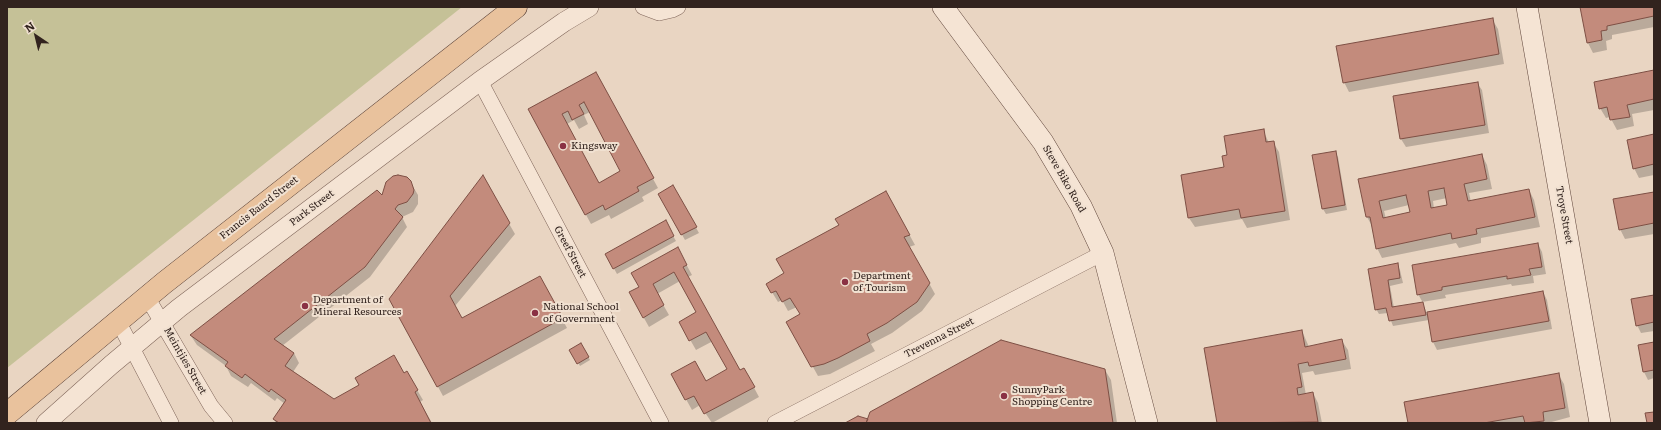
<!DOCTYPE html>
<html>
<head>
<meta charset="utf-8">
<style>
	body { margin:0 }
	#map { position:relative; width:1661px; height:430px; overflow:hidden; background:#e9d5c2; font-family:Literata,serif }
	canvas { display:block }
	.frame { position:absolute; inset:0; border:8px solid #32231e; pointer-events:none }
	.north { position:absolute; left:16px; top:16px; width:40px; height:40px; -webkit-text-stroke:3px #f1e1d1; paint-order:stroke; rotate:325deg; font-size:11px; font-weight:700; line-height:16px; text-align:center; color:#32231e }
	.north::after { content:''; display:block; margin:auto; width:14px; height:18px; background:#32231e; clip-path:polygon(50% 0,100% 100%,50% 72%,0 100%) }
</style>
</head>
<body>
<div id="map">
<canvas width="1661" height="430"></canvas>
<div class="frame"></div>
<div class="north">N</div>
</div>
<script>
const ctx = document.querySelector('canvas').getContext('2d');
ctx.lineJoin = 'round';
function fill(path, color) { ctx.fillStyle = color; ctx.fill(path, 'evenodd'); }
const poly = rows => new Path2D(rows.map(r => 'M' + r).join(''));
function stroke(path, color, width, dash) { ctx.strokeStyle = color; ctx.lineWidth = width; ctx.lineCap = dash ? 'butt' : 'round'; ctx.setLineDash(dash || []); ctx.stroke(path); }
function write(font, color, halo, rows, align = 'center') {
  ctx.font = font + ' Literata,serif'; ctx.lineWidth = 4; ctx.setLineDash([]); ctx.textBaseline = 'middle'; ctx.strokeStyle = halo; ctx.fillStyle = color; for (const [text, x, y, turn = 0] of rows) {
    ctx.save(); ctx.translate(x, y); ctx.rotate((+turn || 0) * Math.PI / 180); ctx.textAlign = isNaN(turn) ? turn : align; if (halo) ctx.strokeText(text, 0, 0); ctx.fillText(text, 0, 0); ctx.restore();
  }
}
fill(poly([
	[7,7,462,7,7,368]
]), '#c5c197');
fill(poly([
	[1581,7,1654,7,1654,27,1612,35,1612,39,1606,41,1607,50,1593,53,1588,43],
	[1492,19,1498,29,1504,64,1349,92,1344,82],
	[1654,71,1654,110,1632,114,1634,126,1617,130,1610,117,1606,118,1600,108],
	[601,83,658,188,642,197,644,201,611,219,609,215,591,224,529,110],
	[590,112,622,172,599,184,567,124,574,120,579,129,588,124,584,115],
	[1477,83,1482,90,1489,133,1406,147,1401,139,1394,97],
	[1263,130,1269,143,1273,142,1279,152,1290,220,1247,228,1242,219,1195,227,1189,218,1225,168,1228,156],
	[1654,135,1654,175,1639,178,1634,168],
	[1335,152,1338,157,1347,210,1326,214,1323,209],
	[1482,155,1487,165,1492,189,1469,193,1471,202,1529,190,1534,200,1540,227,1481,238,1481,243,1459,248,1456,243,1382,258,1377,248,1372,226,1367,217,1360,179],
	[1447,198,1448,205,1434,209,1433,201],
	[1409,205,1411,213,1386,219,1384,211],
	[482,177,515,234,455,306,462,319,545,287,567,328,443,396,390,299],
	[412,185,418,195,418,204,413,212,402,217,407,227,370,277,282,346,294,353,299,363,293,372,334,400,407,373,423,400,420,402,432,423,276,423,274,419,285,404,277,398,275,401,251,383,248,387,231,376,226,366,197,345,191,336,383,197],
	[673,187,699,233,685,240,659,194],
	[886,192,915,245,909,247,935,294,922,311,892,333,871,344,875,351,830,374,818,376,788,322,801,315,797,307,788,311,782,300,778,302,767,284,785,274,840,225],
	[1654,193,1654,234,1625,239,1620,229],
	[665,222,676,241,617,274,606,254],
	[1538,244,1542,252,1546,274,1533,276,1534,283,1512,286,1511,284,1445,295,1446,298,1422,302,1427,313,1543,292,1547,300,1552,329,1437,350,1433,342,1429,320,1393,326,1388,313,1379,314,1376,309,1369,269,1397,264,1400,270,1403,283,1390,286,1394,308,1423,303,1418,294],
	[678,249,692,275,688,277,740,372,744,369,759,397,712,423,700,405,692,410,672,374,706,382,729,370,713,341,696,350,680,322,698,313,680,281,657,294,669,315,649,327,630,293,640,287],
	[1654,296,1654,331,1641,333,1637,325],
	[1302,331,1309,347,1342,341,1348,350,1351,369,1315,375,1313,371,1302,373,1306,395,1313,393,1318,403,1322,423,1218,423,1205,349],
	[1654,343,1654,378,1648,380,1644,372,1639,346],
	[581,344,590,360,580,366,571,350],
	[1105,370,1111,380,1117,423,847,423,868,420],
	[1558,374,1564,384,1570,417,1548,423,1409,423]
]), '#0003');
const building = poly([
	[1580,7,1654,7,1654,16,1607,26,1607,30,1601,31,1602,40,1587,43,1580,7],
	[1493,18,1499,54,1343,83,1336,46,1493,18],
	[1654,70,1654,99,1627,105,1630,117,1610,120,1607,107,1599,109,1594,82,1654,70],
	[596,72,654,178,637,187,639,191,605,210,603,205,585,215,528,109,596,72],
	[584,102,620,171,599,183,562,114,568,111,572,120,584,114,579,105,584,102],
	[1478,82,1485,125,1400,139,1393,96,1478,82],
	[1264,129,1266,142,1274,141,1285,211,1241,218,1239,209,1188,218,1181,175,1224,167,1222,156,1227,155,1224,136,1264,129],
	[1654,134,1654,164,1633,169,1627,140,1654,134],
	[1336,151,1345,205,1322,209,1312,155,1336,151],
	[1482,154,1487,179,1464,184,1468,201,1529,189,1535,217,1476,229,1477,234,1452,239,1451,233,1376,249,1370,217,1366,217,1358,179,1482,154],
	[1444,188,1447,205,1431,208,1428,191,1444,188],
	[1406,195,1410,212,1383,218,1379,201,1406,195],
	[398,175,407,177,411,181,414,190,413,194,407,202,398,205,395,209,403,217,365,267,274,339,294,353,285,366,334,399,359,385,355,378,394,355,404,373,407,371,418,390,415,392,431,423,279,423,273,419,286,400,271,389,269,392,245,374,242,378,225,366,228,362,190,335,377,190,382,195,386,182,393,176,398,175],
	[483,175,510,223,450,296,462,318,540,276,563,318,437,387,389,299,483,175],
	[673,185,697,227,681,235,658,194,673,185],
	[886,191,910,235,904,237,930,283,917,302,887,323,867,334,870,341,838,358,824,364,811,367,786,322,800,314,790,298,782,302,776,291,771,293,766,284,784,273,776,259,839,225,835,219,886,191],
	[1654,192,1654,223,1619,230,1613,199,1654,192],
	[666,220,674,236,613,269,605,254,666,220],
	[1538,243,1542,267,1529,269,1531,275,1507,279,1507,276,1442,287,1442,290,1417,295,1412,265,1538,243],
	[678,247,687,265,683,267,740,370,744,368,755,387,704,414,694,396,685,400,671,374,695,361,706,381,727,369,706,332,689,341,679,322,696,312,674,272,653,284,664,305,643,318,629,292,639,287,631,273,678,247],
	[1398,263,1400,278,1388,280,1392,307,1423,302,1426,315,1389,321,1386,308,1375,310,1368,269,1398,263],
	[1543,291,1549,321,1432,342,1427,312,1543,291],
	[1654,295,1654,322,1636,326,1631,299,1654,295],
	[1302,330,1305,347,1342,339,1346,359,1309,366,1308,362,1298,364,1302,387,1297,388,1298,395,1313,392,1318,422,1217,423,1204,348,1302,330],
	[1001,340,1105,369,1113,423,866,423,870,412,1001,340],
	[1654,342,1654,370,1643,372,1638,345,1654,342],
	[581,343,589,357,577,364,569,350,581,343],
	[1559,373,1565,408,1543,412,1544,421,1525,423,1523,416,1484,423,1408,423,1404,402,1559,373],
	[1654,412,1654,423,1647,423,1645,413,1654,412],
	[858,416,868,419,866,423,845,423,858,416]
]);
fill(building, '#c38b7c');
stroke(building, '#7d4f44', 1);
const minor = poly([
	[643,7,659,13,672,10,678,7],
	[480,81,661,423],
	[147,297,211,406,225,423],
	[118,321,171,423],
	[775,423,1103,253]
]);
const tertiary = poly([
	[46,423,111,365,179,308,480,81,564,22,589,7]
]);
const secondary = poly([
	[943,7,1043,142,1081,206,1103,253,1147,423],
	[1527,7,1600,423]
]);
const primary = poly([
	[7,414,164,283,516,7]
]);
stroke(minor, '#81675b', 16);
stroke(tertiary, '#81675b', 20);
stroke(secondary, '#63493e', 22);
stroke(primary, '#4f372f', 23);
stroke(minor, '#f5e4d4', 15);
stroke(tertiary, '#f5e4d4', 19);
stroke(secondary, '#f5e4d4', 21);
stroke(primary, '#e9c29d', 22);
for (const [x, y, r, color] of [
	[563,146,4,"#8a3144"],
	[845,282,4,"#8a3144"],
	[305,306,4,"#8a3144"],
	[535,313,4,"#8a3144"],
	[1004,396,4,"#8a3144"]
]) { const dot = new Path2D(); dot.arc(x, y, r, 0, 2 * Math.PI); ctx.fillStyle = color; ctx.fill(dot); stroke(dot, '#f1e1d1', 1.5); }
write('10px', '#32231e', '#f1e1d1', [
	["Kingsway",571,146],
	["Department",853,276],
	["of Tourism",853,288],
	["Department of",313,300],
	["Mineral Resources",313,312],
	["National School",543,307],
	["of Government",543,319],
	["SunnyPark",1012,390],
	["Shopping Centre",1012,402]
], 'left');
write('10px', '#32231e', '#f1e1d1', [
	["Steve Biko Road",1064,179,60],
	["Francis Baard Street",259,208,-38],
	["Park Street",312,208,-37],
	["Troye Street",1564,215,80],
	["Greef Street",570,252,62],
	["Trevenna Street",939,338,-27],
	["Meintjies Street",185,361,60]
]);
</script>
</body>
</html>
